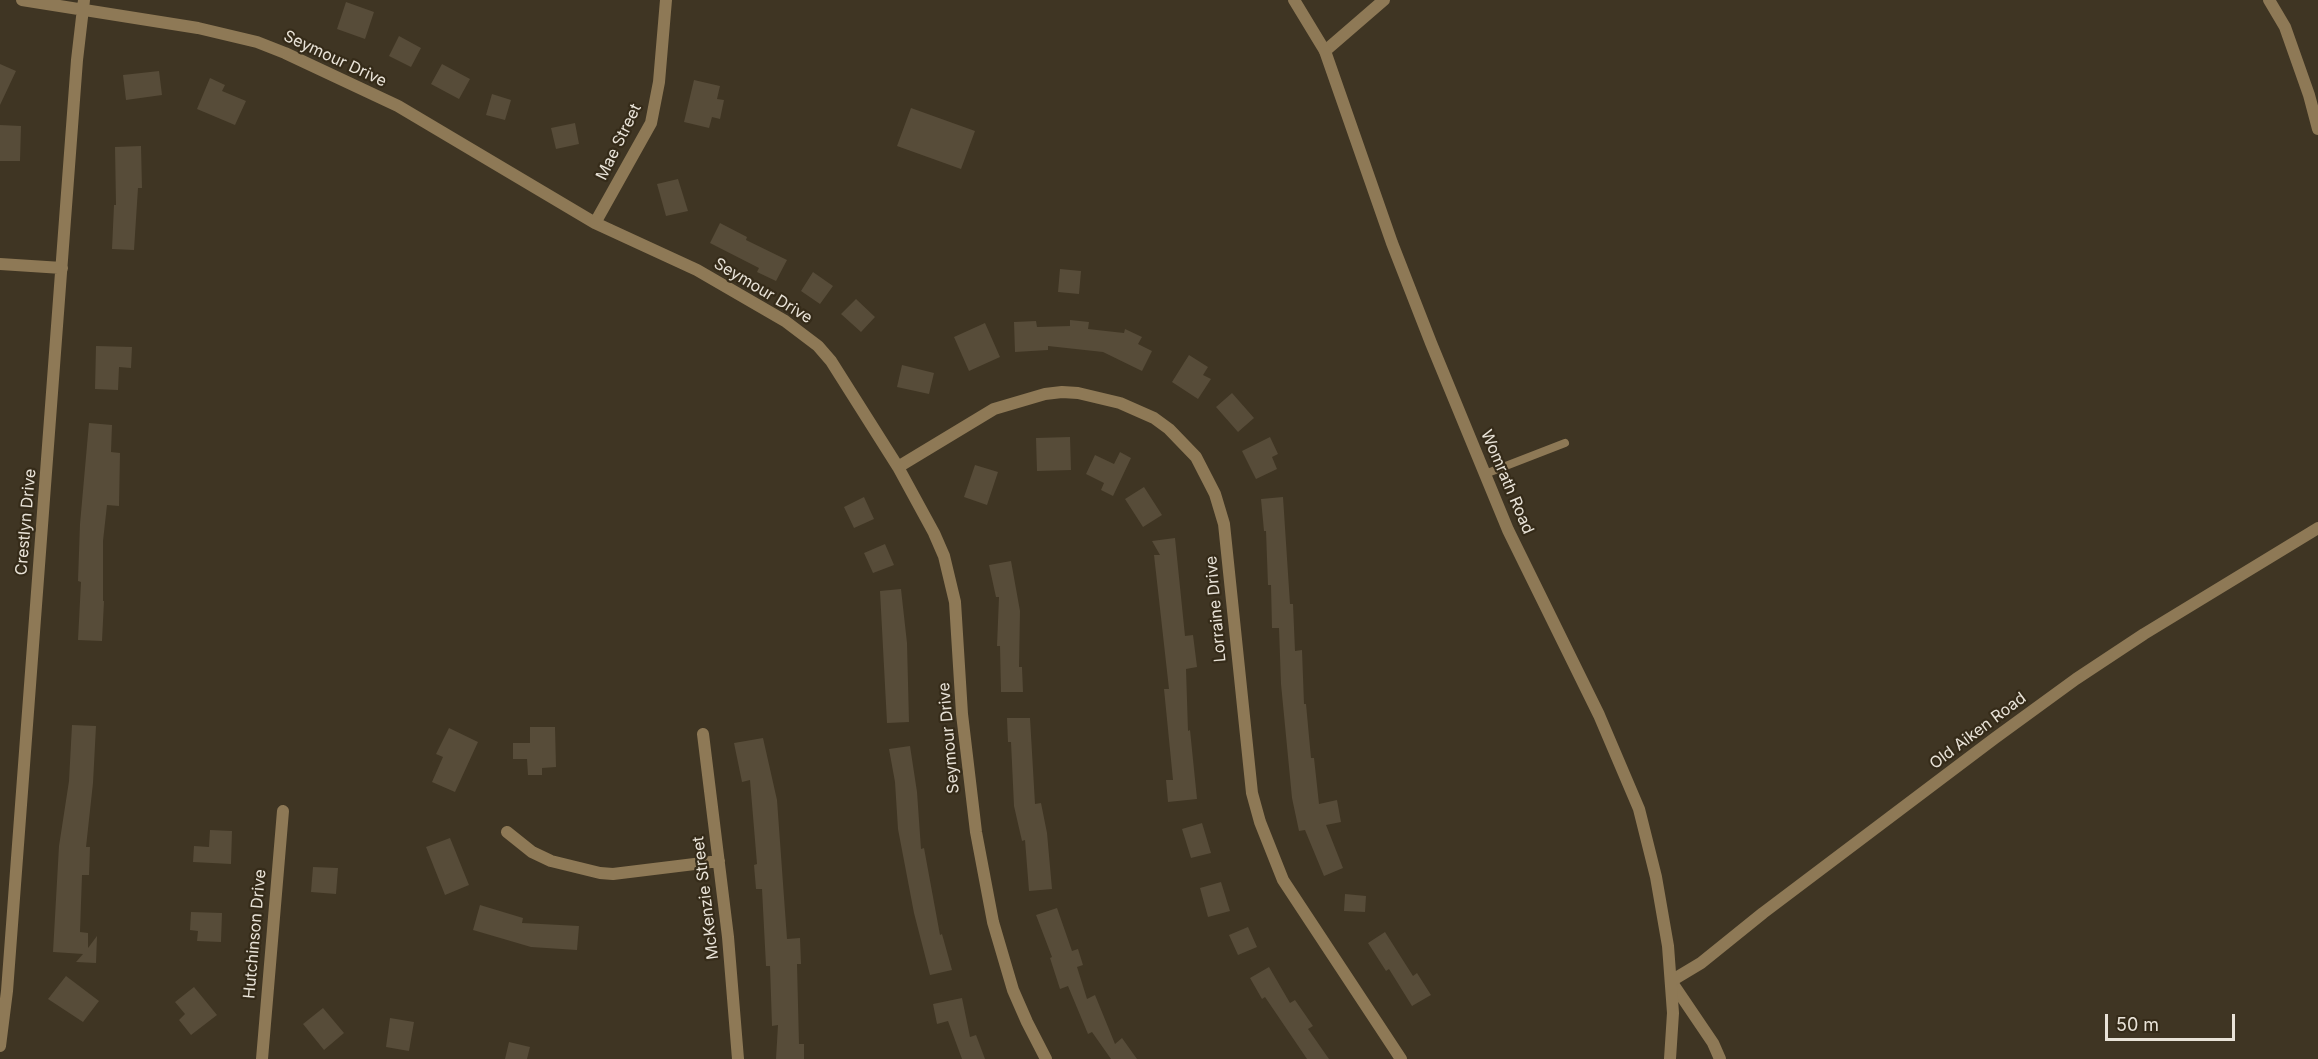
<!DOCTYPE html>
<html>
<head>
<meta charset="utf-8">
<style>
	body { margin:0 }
	#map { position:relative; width:2318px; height:1059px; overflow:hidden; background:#3f3523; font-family:Inter,sans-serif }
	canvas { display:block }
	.scale { position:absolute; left:2105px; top:1014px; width:130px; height:27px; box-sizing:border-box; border:3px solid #e9e3d8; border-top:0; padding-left:8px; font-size:18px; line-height:21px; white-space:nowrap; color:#e9e3d8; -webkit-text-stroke:4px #352b19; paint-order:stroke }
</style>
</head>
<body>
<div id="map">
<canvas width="2318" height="1059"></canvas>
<div class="scale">50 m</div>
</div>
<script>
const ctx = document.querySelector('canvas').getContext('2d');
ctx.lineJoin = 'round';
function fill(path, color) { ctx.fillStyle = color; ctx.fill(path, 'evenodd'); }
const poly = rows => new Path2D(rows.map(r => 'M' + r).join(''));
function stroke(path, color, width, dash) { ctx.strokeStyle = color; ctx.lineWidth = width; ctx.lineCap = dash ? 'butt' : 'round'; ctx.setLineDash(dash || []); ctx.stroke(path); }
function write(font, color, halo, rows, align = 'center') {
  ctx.font = font + ' Inter,sans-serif'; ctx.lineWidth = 4.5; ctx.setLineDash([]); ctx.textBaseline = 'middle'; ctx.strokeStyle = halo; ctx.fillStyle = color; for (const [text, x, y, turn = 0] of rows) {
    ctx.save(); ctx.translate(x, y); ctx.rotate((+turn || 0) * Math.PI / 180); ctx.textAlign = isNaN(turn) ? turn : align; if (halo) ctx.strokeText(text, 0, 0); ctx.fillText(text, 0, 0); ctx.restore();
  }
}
fill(poly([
	[346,2,374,12,365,39,337,29],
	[399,36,421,48,411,67,389,56],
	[0,64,16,71,0,105],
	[442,64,470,79,459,99,431,84],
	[159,71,162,95,126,100,123,75],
	[210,78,225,85,222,91,246,101,235,125,197,109],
	[694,80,720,86,717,99,724,100,720,119,712,117,709,128,684,122],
	[492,94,511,100,505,120,486,115],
	[911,108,975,131,961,169,897,146],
	[575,123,579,144,556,149,551,128],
	[0,125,21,126,20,161,0,161],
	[141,146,142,188,138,188,134,250,112,249,114,205,116,205,115,147],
	[678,179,688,211,666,216,657,184],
	[720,223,747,237,746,240,787,260,776,281,757,272,759,268,710,243],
	[1060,269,1081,271,1079,294,1058,292],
	[813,272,833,286,820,304,801,291],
	[856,299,875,317,861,332,841,314],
	[1070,320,1089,322,1088,329,1124,333,1125,329,1142,337,1138,344,1152,351,1142,371,1103,352,1048,346,1048,350,1015,352,1014,322,1036,321,1037,327,1070,326],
	[985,323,1000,357,969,371,954,337],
	[96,346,132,347,131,368,119,367,118,390,95,389],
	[1189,355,1208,367,1203,375,1211,379,1198,399,1172,382],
	[902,365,934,373,929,394,897,387],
	[1232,393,1254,418,1238,432,1216,407],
	[89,423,112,425,111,452,120,453,119,506,107,505,103,541,103,601,104,601,102,641,78,640,81,582,78,581,80,524],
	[1070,437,1071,470,1037,471,1036,438],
	[1270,437,1278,454,1272,457,1277,469,1256,479,1242,451],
	[1120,452,1131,458,1113,496,1101,490,1104,483,1086,474,1095,455,1114,464],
	[975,465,998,472,987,505,964,497],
	[1144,487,1162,515,1143,527,1125,499],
	[864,497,874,519,854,528,844,507],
	[1283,497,1290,604,1293,604,1295,651,1302,650,1304,704,1306,704,1311,758,1314,758,1319,804,1337,800,1341,822,1326,825,1343,868,1324,876,1305,830,1299,831,1292,798,1281,684,1279,628,1272,628,1271,585,1268,585,1266,531,1264,531,1261,499],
	[1175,538,1185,636,1193,635,1197,667,1186,669,1188,731,1190,730,1197,799,1168,802,1166,780,1173,780,1164,689,1169,689,1154,555,1160,555,1152,541],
	[885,544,894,565,873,573,864,553],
	[1011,561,1020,611,1019,667,1022,667,1023,692,1001,692,1000,646,997,646,999,597,996,597,989,565],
	[901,589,907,643,909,722,887,723,880,591],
	[1007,718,1030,718,1035,804,1041,803,1047,833,1052,889,1029,891,1025,840,1022,841,1014,806,1011,742,1008,742],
	[72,725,96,726,93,783,86,847,90,847,89,875,82,875,80,932,88,933,88,948,97,936,96,963,76,962,83,954,53,952,59,846,69,781],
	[530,727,555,727,556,767,542,768,542,775,528,775,527,759,513,759,513,743,530,743],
	[449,728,478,742,455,792,432,782,443,757,436,754],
	[763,738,777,800,787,939,800,938,801,964,797,964,799,1044,804,1044,804,1059,776,1059,778,1025,772,1026,770,966,766,966,762,889,756,889,754,865,757,864,750,780,742,782,734,743],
	[910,746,917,792,921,849,924,848,940,935,942,934,952,970,930,975,914,913,898,829,895,782,889,749],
	[1202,823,1211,853,1191,858,1182,829],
	[210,830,232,831,231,864,193,862,194,846,209,847],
	[450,838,469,885,445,895,426,847],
	[313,867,338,868,336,894,311,892],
	[1221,882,1230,911,1208,917,1200,888],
	[1345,894,1366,896,1365,912,1344,911],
	[480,905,523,918,522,923,579,926,577,950,531,947,473,930],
	[1057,908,1072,951,1078,949,1083,965,1077,967,1087,999,1095,995,1115,1044,1122,1038,1137,1059,1111,1059,1092,1032,1088,1034,1068,986,1060,989,1050,958,1052,957,1036,915],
	[191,912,222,913,221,942,197,941,198,931,190,930],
	[1248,927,1257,947,1238,955,1229,935],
	[1385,932,1413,976,1417,973,1431,995,1412,1006,1389,969,1386,971,1368,943],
	[1269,967,1290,1003,1295,1000,1313,1026,1308,1029,1329,1059,1307,1059,1265,997,1262,999,1250,978],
	[66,976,99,1001,83,1022,48,999],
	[194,987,217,1015,191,1035,179,1020,185,1014,175,1002],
	[962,998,970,1037,976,1035,985,1059,962,1059,948,1021,937,1024,933,1004],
	[323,1008,344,1033,324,1050,303,1024],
	[390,1018,414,1022,409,1051,386,1047],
	[509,1042,530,1047,527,1059,505,1059]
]), '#574c39');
stroke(poly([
	[1485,474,1565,443]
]), '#8e7956', 8);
stroke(poly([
	[22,0,198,28,257,42,285,53,398,106,595,223,697,270,785,321,818,346,831,361,898,467,934,533,944,556,955,602,962,714,976,832,993,922,1013,990,1027,1022,1046,1059],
	[2269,0,2285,27,2309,95,2318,129],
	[1325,51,1384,0],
	[595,223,651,123,659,82,666,0],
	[0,264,62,268],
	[898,467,994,409,1045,394,1062,392,1078,393,1120,403,1154,418,1169,429,1196,457,1215,494,1224,524,1252,793,1260,822,1283,880,1401,1059],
	[703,734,728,937,738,1059],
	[507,832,532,852,551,861,600,873,613,874,719,861],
	[1671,981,1713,1043,1720,1059],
	[0,1046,7,991,77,60,84,0],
	[262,1059,283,811]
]), '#8e7956', 12);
stroke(poly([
	[1294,0,1325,51,1392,243,1431,343,1508,530,1599,715,1639,809,1656,877,1668,946,1673,1013,1670,1059],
	[1671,981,1701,963,1763,913,1995,738,2076,679,2144,634,2318,528]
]), '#8e7956', 12);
write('16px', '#e9e3d8', '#352b19', [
	["Seymour Drive",335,59,25],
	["Mae Street",619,142,-64],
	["Seymour Drive",763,291,31],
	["Womrath Road",1507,482,67],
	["Crestlyn Drive",26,522,-85],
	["Lorraine Drive",1216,609,-95],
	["Old Aiken Road",1978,731,-37],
	["Seymour Drive",949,738,-95],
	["McKenzie Street",706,898,-97],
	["Hutchinson Drive",255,934,-85]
]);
</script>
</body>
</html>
